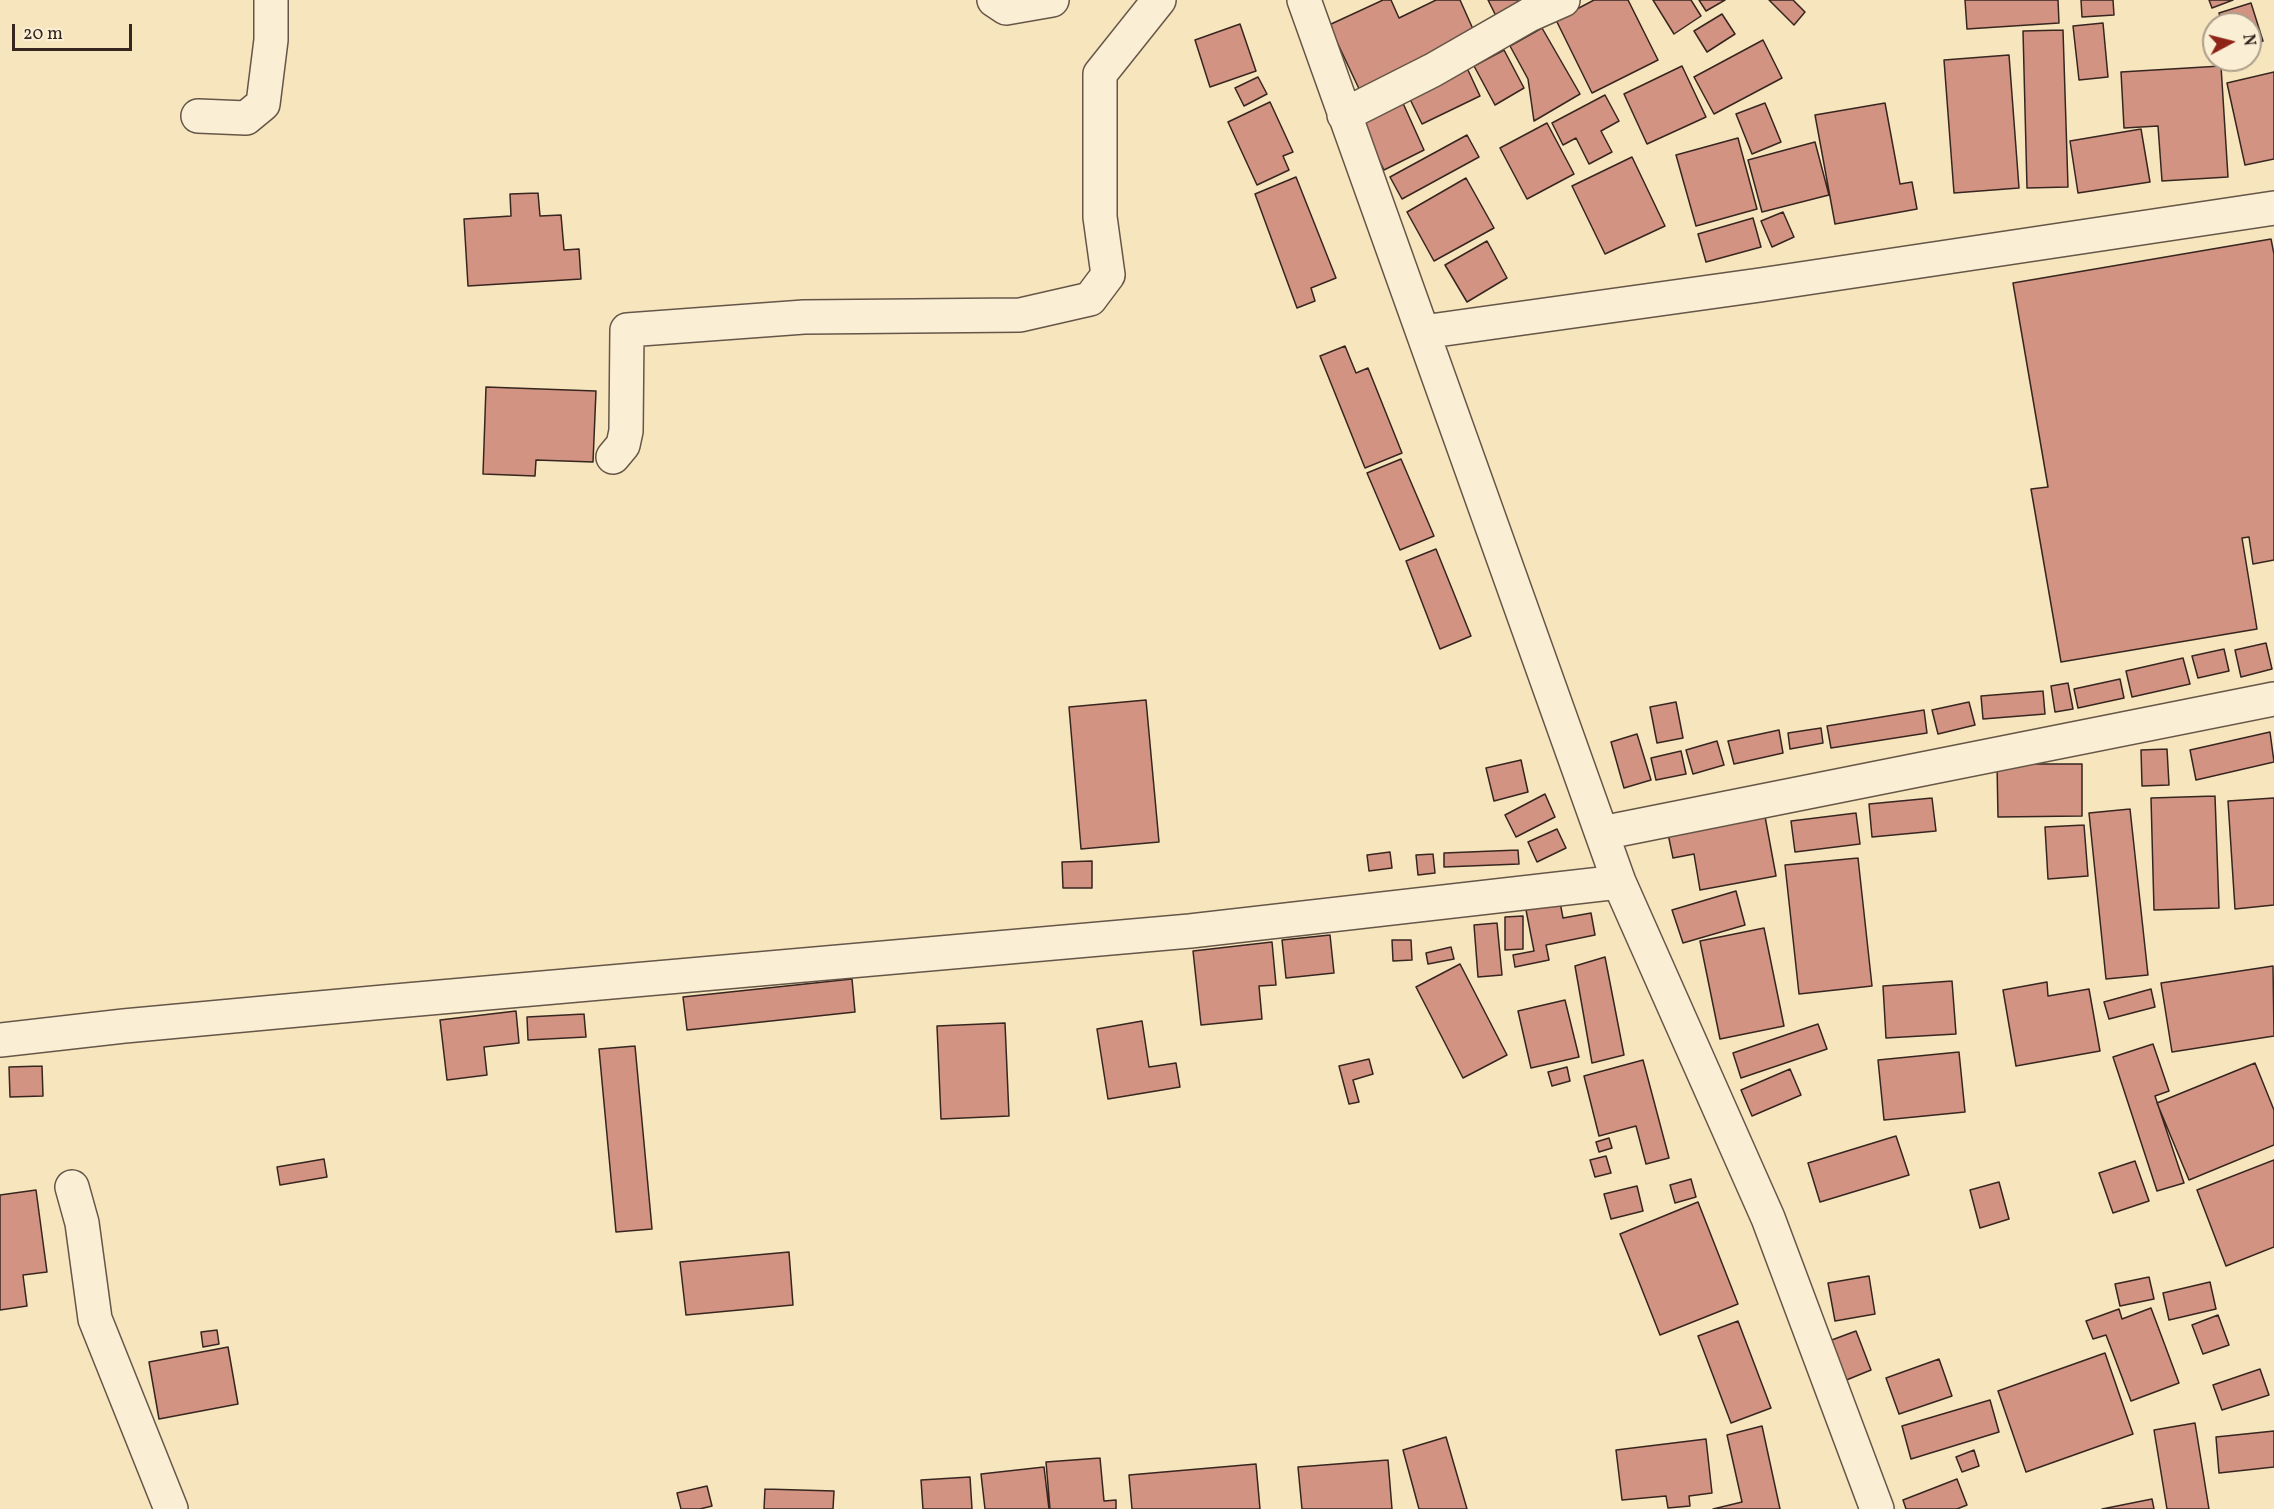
<!DOCTYPE html>
<html>
<head>
<meta charset="utf-8">
<style>
	body { margin:0 }
	#map { position:relative; width:2274px; height:1509px; overflow:hidden; background:#f7e5be; font-family:Vollkorn,serif }
	canvas { display:block }
	.north { position:absolute; left:2202px; top:12px; width:60px; height:60px; box-sizing:border-box; background:#faeed5; border:2px solid #ac9e8c; border-radius:50%; rotate:83deg; font-size:16px; font-weight:700; line-height:24px; text-align:center; color:#36261f }
	.north::after { content:''; display:block; margin:auto; width:21px; height:27px; background:#8f2418; clip-path:polygon(50% 0,100% 100%,50% 72%,0 100%) }
	.scale { position:absolute; left:12px; top:24px; width:120px; height:27px; box-sizing:border-box; border:3px solid #36261f; border-top:0; padding-left:8px; font-size:18px; line-height:21px; white-space:nowrap; color:#36261f; -webkit-text-stroke:4px #faeed5; paint-order:stroke }
</style>
</head>
<body>
<div id="map">
<canvas width="2274" height="1509"></canvas>
<div class="north">N</div>
<div class="scale">20 m</div>
</div>
<script>
const ctx = document.querySelector('canvas').getContext('2d');
ctx.lineJoin = 'round';
function fill(path, color) { ctx.fillStyle = color; ctx.fill(path, 'evenodd'); }
const poly = rows => new Path2D(rows.map(r => 'M' + r).join(''));
function stroke(path, color, width, dash) { ctx.strokeStyle = color; ctx.lineWidth = width; ctx.lineCap = dash ? 'butt' : 'round'; ctx.setLineDash(dash || []); ctx.stroke(path); }
const building = poly([
	[1383,0,1391,0,1399,18,1436,0,1460,0,1477,38,1361,93,1329,25,1383,0],
	[1488,0,1528,0,1496,16,1488,0],
	[1594,0,1628,0,1658,60,1592,93,1556,20,1594,0],
	[1653,0,1691,0,1701,16,1674,34,1653,0],
	[1699,0,1725,0,1706,11,1699,0],
	[1769,0,1793,0,1805,12,1794,25,1769,0],
	[1965,0,2058,0,2059,23,1967,29,1965,0],
	[2081,0,2113,0,2114,15,2082,17,2081,0],
	[2209,0,2233,0,2212,8,2209,0],
	[2251,3,2263,41,2250,45,2250,24,2222,24,2219,13,2251,3],
	[1722,14,1735,34,1707,52,1694,31,1722,14],
	[2103,23,2108,77,2079,80,2073,26,2103,23],
	[1240,24,1256,71,1210,87,1195,40,1240,24],
	[1542,28,1580,94,1534,121,1528,79,1510,46,1542,28],
	[2063,30,2068,187,2027,188,2023,31,2063,30],
	[1763,40,1782,78,1714,114,1694,77,1763,40],
	[1504,50,1524,88,1495,105,1474,66,1504,50],
	[2009,55,2019,188,1954,193,1944,60,2009,55],
	[1682,66,1706,117,1647,144,1624,94,1682,66],
	[2221,66,2228,177,2162,181,2158,126,2124,128,2121,72,2221,66],
	[1467,68,1480,96,1422,124,1408,95,1467,68],
	[2274,72,2274,159,2245,165,2227,83,2274,72],
	[1258,77,1267,94,1244,106,1235,88,1258,77],
	[1605,95,1619,121,1601,131,1612,152,1589,164,1576,138,1563,145,1552,123,1605,95],
	[1402,101,1424,150,1384,170,1360,121,1402,101],
	[1270,102,1293,152,1283,156,1289,170,1257,185,1228,122,1270,102],
	[1765,103,1781,142,1752,154,1736,114,1765,103],
	[1885,103,1900,184,1912,182,1917,209,1835,224,1815,115,1885,103],
	[1547,123,1574,174,1527,199,1500,148,1547,123],
	[2141,129,2150,182,2078,193,2070,141,2141,129],
	[1467,135,1479,157,1402,199,1390,177,1467,135],
	[1738,138,1757,209,1696,226,1676,155,1738,138],
	[1815,142,1829,195,1762,212,1748,160,1815,142],
	[1632,157,1665,226,1605,254,1572,186,1632,157],
	[1296,177,1336,278,1311,288,1315,301,1297,308,1255,194,1296,177],
	[1466,178,1494,228,1434,261,1407,212,1466,178],
	[538,193,540,216,561,215,564,250,579,249,581,279,468,286,464,219,511,216,510,194,538,193],
	[1783,212,1794,237,1772,247,1761,221,1783,212],
	[1753,218,1761,247,1706,262,1698,234,1753,218],
	[2271,239,2274,254,2274,560,2253,564,2249,537,2242,538,2257,629,2061,662,2031,489,2048,487,2013,283,2271,239],
	[1487,241,1507,278,1467,302,1445,265,1487,241],
	[1345,346,1356,373,1368,368,1402,453,1365,468,1320,356,1345,346],
	[486,387,596,391,593,462,536,460,535,476,483,474,486,387],
	[1401,459,1434,536,1400,550,1367,473,1401,459],
	[1436,549,1471,636,1440,649,1406,561,1436,549],
	[2266,643,2272,669,2241,677,2235,650,2266,643],
	[2224,649,2229,671,2198,678,2192,656,2224,649],
	[2183,658,2190,684,2132,697,2126,671,2183,658],
	[2120,679,2124,698,2078,708,2074,689,2120,679],
	[2068,683,2073,709,2055,712,2051,686,2068,683],
	[2043,691,2045,714,1983,719,1981,696,2043,691],
	[1146,700,1159,842,1081,849,1069,707,1146,700],
	[1676,702,1683,738,1657,743,1650,707,1676,702],
	[1969,702,1975,725,1938,734,1932,710,1969,702],
	[1924,710,1927,733,1831,748,1827,726,1924,710],
	[1821,728,1823,743,1790,749,1788,733,1821,728],
	[1779,730,1783,753,1734,764,1728,741,1779,730],
	[2270,732,2274,762,2196,780,2190,750,2270,732],
	[1637,734,1651,780,1624,788,1611,742,1637,734],
	[1717,741,1724,765,1693,774,1686,750,1717,741],
	[2167,749,2169,785,2142,786,2141,750,2167,749],
	[1681,751,1686,774,1656,780,1651,758,1681,751],
	[1521,760,1528,792,1494,801,1486,768,1521,760],
	[1997,764,2082,764,2082,816,1998,817,1997,764],
	[1545,794,1555,817,1516,837,1505,815,1545,794],
	[2215,796,2219,908,2154,910,2151,798,2215,796],
	[1932,798,1936,831,1872,837,1869,804,1932,798],
	[2274,798,2274,905,2235,909,2228,801,2274,798],
	[2130,809,2148,975,2106,979,2089,813,2130,809],
	[1764,811,1776,876,1700,890,1694,854,1673,858,1667,829,1764,811],
	[1856,813,1860,844,1795,852,1791,821,1856,813],
	[2084,825,2088,876,2048,879,2045,827,2084,825],
	[1557,829,1566,848,1537,862,1528,842,1557,829],
	[1518,850,1519,864,1444,867,1444,853,1518,850],
	[1390,852,1392,868,1369,871,1367,855,1390,852],
	[1433,854,1435,873,1418,875,1416,855,1433,854],
	[1858,858,1872,986,1799,994,1785,865,1858,858],
	[1092,861,1092,888,1063,888,1062,862,1092,861],
	[1736,891,1745,925,1683,943,1672,910,1736,891],
	[1560,902,1563,918,1591,913,1595,935,1546,945,1549,960,1515,967,1513,955,1534,951,1526,910,1560,902],
	[1523,916,1523,949,1505,950,1505,917,1523,916],
	[1497,923,1502,975,1478,977,1474,925,1497,923],
	[1764,928,1784,1026,1720,1039,1700,941,1764,928],
	[1330,935,1334,973,1286,978,1282,940,1330,935],
	[1392,940,1411,940,1412,960,1393,961,1392,940],
	[1272,942,1276,985,1259,986,1262,1019,1201,1025,1193,951,1272,942],
	[1451,947,1454,959,1428,964,1426,953,1451,947],
	[1605,957,1624,1055,1592,1063,1575,966,1605,957],
	[1460,964,1507,1055,1463,1078,1416,987,1460,964],
	[2273,966,2274,1036,2172,1052,2161,983,2273,966],
	[852,979,855,1012,687,1030,683,997,852,979],
	[1952,981,1956,1034,1886,1038,1883,986,1952,981],
	[2047,982,2048,996,2089,989,2100,1051,2016,1066,2003,990,2047,982],
	[2151,989,2155,1007,2109,1019,2104,1002,2151,989],
	[1565,1000,1579,1057,1531,1068,1518,1011,1565,1000],
	[516,1011,519,1043,484,1047,487,1075,447,1080,440,1020,516,1011],
	[584,1014,586,1037,528,1040,527,1017,584,1014],
	[1142,1021,1149,1067,1176,1063,1180,1087,1108,1099,1097,1029,1142,1021],
	[1005,1023,1009,1116,941,1119,937,1026,1005,1023],
	[1818,1024,1827,1049,1741,1078,1733,1053,1818,1024],
	[2153,1044,2169,1091,2155,1096,2184,1183,2157,1191,2113,1057,2153,1044],
	[635,1046,652,1229,616,1232,599,1049,635,1046],
	[1959,1052,1965,1112,1884,1120,1878,1060,1959,1052],
	[1369,1059,1373,1074,1353,1080,1359,1102,1349,1104,1339,1066,1369,1059],
	[1643,1060,1669,1158,1646,1164,1636,1126,1599,1136,1584,1076,1643,1060],
	[2255,1063,2274,1110,2274,1145,2189,1180,2157,1103,2255,1063],
	[42,1066,43,1096,10,1097,9,1067,42,1066],
	[1567,1067,1570,1081,1552,1086,1548,1072,1567,1067],
	[1790,1069,1801,1095,1752,1116,1741,1090,1790,1069],
	[1896,1136,1909,1175,1820,1202,1808,1163,1896,1136],
	[1609,1138,1612,1148,1599,1152,1596,1142,1609,1138],
	[1606,1156,1611,1173,1595,1177,1590,1160,1606,1156],
	[324,1159,327,1177,280,1185,277,1167,324,1159],
	[2274,1160,2274,1247,2226,1266,2197,1190,2274,1160],
	[2135,1161,2149,1201,2113,1213,2099,1173,2135,1161],
	[1691,1179,1696,1197,1675,1203,1670,1185,1691,1179],
	[1999,1182,2009,1219,1980,1228,1970,1190,1999,1182],
	[1637,1186,1643,1211,1611,1219,1604,1194,1637,1186],
	[36,1190,47,1272,23,1275,27,1306,0,1310,0,1195,36,1190],
	[1698,1202,1738,1304,1660,1335,1620,1234,1698,1202],
	[789,1252,793,1305,686,1315,680,1262,789,1252],
	[1869,1276,1875,1314,1835,1321,1828,1283,1869,1276],
	[2149,1277,2154,1299,2120,1306,2115,1284,2149,1277],
	[2210,1282,2216,1309,2169,1320,2163,1293,2210,1282],
	[2151,1308,2179,1383,2131,1401,2106,1335,2093,1339,2086,1321,2119,1309,2122,1319,2151,1308],
	[2218,1315,2229,1345,2203,1354,2192,1325,2218,1315],
	[1738,1321,1771,1408,1731,1423,1698,1336,1738,1321],
	[217,1330,219,1344,203,1347,201,1332,217,1330],
	[1856,1331,1871,1370,1844,1381,1829,1341,1856,1331],
	[228,1347,238,1404,159,1419,149,1362,228,1347],
	[2105,1353,2133,1434,2026,1472,1998,1391,2105,1353],
	[1939,1359,1952,1396,1899,1414,1886,1378,1939,1359],
	[2260,1369,2269,1395,2222,1410,2213,1385,2260,1369],
	[1990,1400,1999,1432,1911,1459,1902,1426,1990,1400],
	[2195,1423,2209,1509,2167,1509,2154,1430,2195,1423],
	[1762,1426,1780,1509,1713,1509,1742,1502,1727,1435,1762,1426],
	[2274,1431,2274,1467,2219,1473,2216,1437,2274,1431],
	[1446,1437,1467,1509,1419,1509,1403,1450,1446,1437],
	[1706,1439,1712,1493,1689,1496,1690,1506,1668,1508,1666,1496,1622,1500,1616,1450,1706,1439],
	[1974,1450,1979,1466,1962,1472,1956,1457,1974,1450],
	[1100,1458,1104,1501,1116,1500,1116,1509,1050,1509,1046,1462,1100,1458],
	[1388,1460,1392,1509,1302,1509,1298,1467,1388,1460],
	[1256,1464,1260,1509,1132,1509,1129,1475,1256,1464],
	[1044,1467,1049,1509,985,1509,981,1474,1044,1467],
	[970,1477,972,1509,923,1509,921,1480,970,1477],
	[1957,1479,1967,1505,1957,1509,1906,1509,1903,1500,1957,1479],
	[707,1486,712,1506,700,1509,681,1509,677,1493,707,1486],
	[765,1489,834,1491,833,1509,764,1509,765,1489],
	[2152,1499,2154,1509,2102,1509,2152,1499]
]);
fill(building, '#d39382');
stroke(building, '#36261f', 1.5);
const minor = poly([
	[994,0,1006,8,1052,0],
	[1304,0,1619,882,1768,1218,1877,1509],
	[1344,115,1433,70,1529,15,1563,0],
	[198,116,246,118,263,104,271,40,271,0],
	[1423,332,1760,285,2274,208],
	[613,457,623,445,626,431,627,330,804,317,1020,315,1090,299,1108,275,1100,217,1100,74,1159,0],
	[1602,833,2274,699],
	[0,1040,124,1026,384,1002,1190,931,1619,882],
	[72,1187,82,1223,95,1319,171,1509]
]);
stroke(minor, '#665647', 36);
stroke(minor, '#faeed5', 33);
</script>
</body>
</html>
